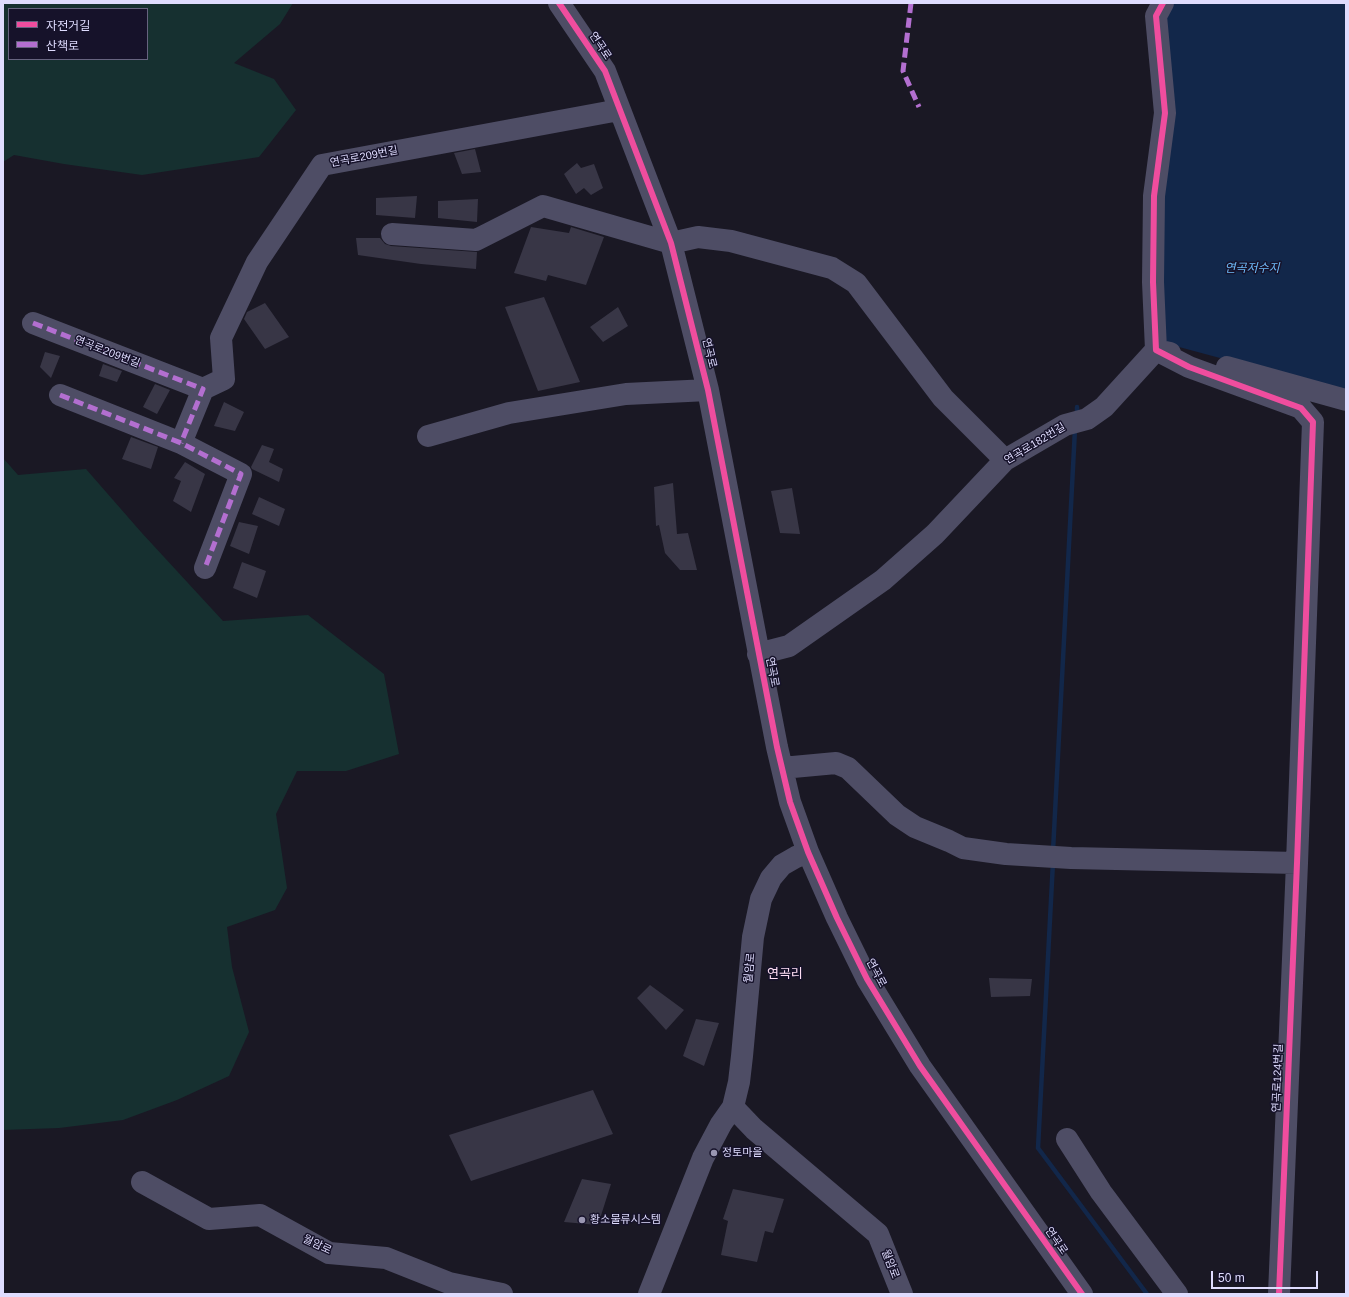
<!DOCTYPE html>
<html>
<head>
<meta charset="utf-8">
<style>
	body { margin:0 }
	#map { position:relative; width:1349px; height:1297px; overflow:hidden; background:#1a1824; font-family:Arial,"Noto Sans KR",sans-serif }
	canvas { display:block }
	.frame { position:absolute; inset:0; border:4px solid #dfdcfe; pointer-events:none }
	.legend { position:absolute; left:8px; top:8px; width:140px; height:52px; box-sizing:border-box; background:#16122a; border:1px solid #66637f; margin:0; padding:5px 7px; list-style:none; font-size:12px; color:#dfdcfe }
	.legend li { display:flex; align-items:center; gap:8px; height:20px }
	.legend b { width:20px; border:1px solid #66637f }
	.scale { position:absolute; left:1211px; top:1271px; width:107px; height:18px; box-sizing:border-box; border:2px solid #dfdcfe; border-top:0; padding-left:5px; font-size:12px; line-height:14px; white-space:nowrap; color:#dfdcfe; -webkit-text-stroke:3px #16122a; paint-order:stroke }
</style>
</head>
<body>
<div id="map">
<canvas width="1349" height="1297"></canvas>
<div class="frame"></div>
<ul class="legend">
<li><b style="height:5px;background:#ef4d9e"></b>자전거길</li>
<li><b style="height:5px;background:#b36fd0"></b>산책로</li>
</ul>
<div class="scale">50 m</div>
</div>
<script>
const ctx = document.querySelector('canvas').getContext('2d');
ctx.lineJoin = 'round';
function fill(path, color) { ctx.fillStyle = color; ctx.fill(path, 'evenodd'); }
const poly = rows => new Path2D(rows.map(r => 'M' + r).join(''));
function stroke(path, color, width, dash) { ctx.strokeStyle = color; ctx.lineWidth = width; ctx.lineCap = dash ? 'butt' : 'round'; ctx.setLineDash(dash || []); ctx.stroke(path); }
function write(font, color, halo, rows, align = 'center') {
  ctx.font = font + ' Arial,"Noto Sans KR",sans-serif'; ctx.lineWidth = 3; ctx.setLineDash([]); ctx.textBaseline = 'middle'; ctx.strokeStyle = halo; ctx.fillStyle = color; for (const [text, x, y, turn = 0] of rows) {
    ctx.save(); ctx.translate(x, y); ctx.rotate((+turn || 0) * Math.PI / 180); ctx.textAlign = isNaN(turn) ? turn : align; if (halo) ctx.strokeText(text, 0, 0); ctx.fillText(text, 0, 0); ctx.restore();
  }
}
fill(poly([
	[3,3,293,3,280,24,234,63,274,79,296,110,259,157,142,175,64,164,14,155,3,162],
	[9,9,147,9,147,59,9,59],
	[3,458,18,475,86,469,141,532,223,621,308,615,384,674,399,754,346,771,297,771,276,814,287,888,275,910,227,927,232,967,249,1032,229,1076,177,1100,123,1120,59,1128,3,1130]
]), '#163030');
fill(poly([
	[1167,3,1346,3,1346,392,1168,344,1156,339]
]), '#12274a');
stroke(poly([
	[1077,416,1077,407],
	[1053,851,1075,429],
	[1053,862,1038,1148,1147,1294]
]), '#12274a', 4.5);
fill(poly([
	[475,149,481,172,462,174,454,153],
	[577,163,581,168,594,164,603,188,591,195,584,188,576,194,564,174],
	[417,196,415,218,376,215,376,198],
	[478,199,477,222,438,218,438,201],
	[531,227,569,233,571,227,604,237,586,285,548,275,546,281,514,273],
	[356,238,380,238,385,244,391,246,477,252,476,269,421,264,358,255],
	[544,297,580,382,538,391,505,307],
	[265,303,289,337,265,349,244,319,247,312],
	[618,307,628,326,603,342,590,327],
	[45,352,60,356,51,378,40,367],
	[103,364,122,371,117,382,99,376],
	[155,384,170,390,157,414,143,407],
	[224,402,244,412,235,431,214,426],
	[131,437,158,447,151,469,122,459],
	[262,445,274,449,269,462,283,469,279,482,252,469,251,467],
	[185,462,205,474,191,512,173,501,181,481,174,478],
	[673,483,677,534,688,533,697,570,680,570,665,553,659,525,656,526,654,487],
	[792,488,800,534,780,533,771,491],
	[259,497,285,509,279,526,252,514],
	[239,522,258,526,249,554,230,546],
	[242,562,266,571,257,598,233,588],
	[989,978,1032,979,1030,996,991,997],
	[650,985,684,1010,666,1030,637,998],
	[696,1019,719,1023,704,1066,683,1056],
	[593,1090,613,1134,471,1181,449,1135],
	[582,1179,611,1184,598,1225,564,1222],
	[733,1189,784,1199,773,1233,765,1231,757,1262,721,1255,728,1221,723,1219]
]), '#383646');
stroke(poly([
	[559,3,605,71,671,243,708,390,777,747,790,802,808,852,837,918,867,979,920,1066,1082,1294],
	[1163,3,1156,16,1165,113,1154,196,1153,282,1156,350,1189,367,1301,408,1313,422,1297,863,1279,1294],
	[392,234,476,240,543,206,671,243,698,237,731,241,832,268,856,283,943,398,1005,460],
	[33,323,203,389],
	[1227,367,1346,400],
	[60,395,181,443,241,474,205,568],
	[428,436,509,413,626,394,708,390],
	[181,443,203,389,224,379,221,338,257,262,322,165,619,110],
	[758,654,789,646,883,580,935,534,1005,460,1065,425,1087,419,1104,407,1156,350,1170,353],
	[782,768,836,763,848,768,897,815,915,827,949,841,963,848,1006,854,1071,858,1297,863],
	[733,1107,754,1129,878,1234,902,1294],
	[1067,1139,1101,1192,1177,1294],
	[142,1182,209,1219,260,1215,329,1253,386,1258,449,1283,502,1294],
	[649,1294,703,1158,721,1124,733,1107,739,1082,742,1056,753,937,761,899,771,878,782,865,796,857,808,852]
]), '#4e4d65', 22);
stroke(poly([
	[911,3,903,71,919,107],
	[33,323,203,389,181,443],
	[60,395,181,443,241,474,205,568]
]), '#b36fd0', 5, [10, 5]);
stroke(poly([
	[559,3,605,71,671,243,708,390,777,747,790,802,808,852,837,918,867,979,920,1066,1082,1294],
	[1163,3,1156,16,1165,113,1154,196,1153,282,1156,350,1189,367,1301,408,1313,422,1297,863,1279,1294]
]), '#ef4d9e', 6);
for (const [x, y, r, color] of [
	[714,1153,4,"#9a97b2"],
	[582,1220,4,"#9a97b2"]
]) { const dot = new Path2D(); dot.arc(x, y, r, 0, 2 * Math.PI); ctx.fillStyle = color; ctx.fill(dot); stroke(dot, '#16122a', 1.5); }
write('11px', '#dfdcfe', '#16122a', [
	["연곡로",600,46,56],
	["연곡로209번길",364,157,-11],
	["연곡로209번길",107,352,21],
	["연곡로",709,353,76],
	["연곡로182번길",1035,444,-31],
	["연곡로",772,672,79],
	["월암로",750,968,-84],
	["연곡로",876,973,62],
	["연곡로124번길",1278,1078,-88],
	["연곡로",1056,1241,55],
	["월암로",317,1245,25],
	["월암로",890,1264,69]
]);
write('11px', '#dfdcfe', '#16122a', [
	["정토마을",722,1153],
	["황소물류시스템",590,1220]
], 'left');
write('italic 12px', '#6ebbfa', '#16122a', [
	["연곡저수지",1252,269]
]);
write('13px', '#fedef3', '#16122a', [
	["연곡리",785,974]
]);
</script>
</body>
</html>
